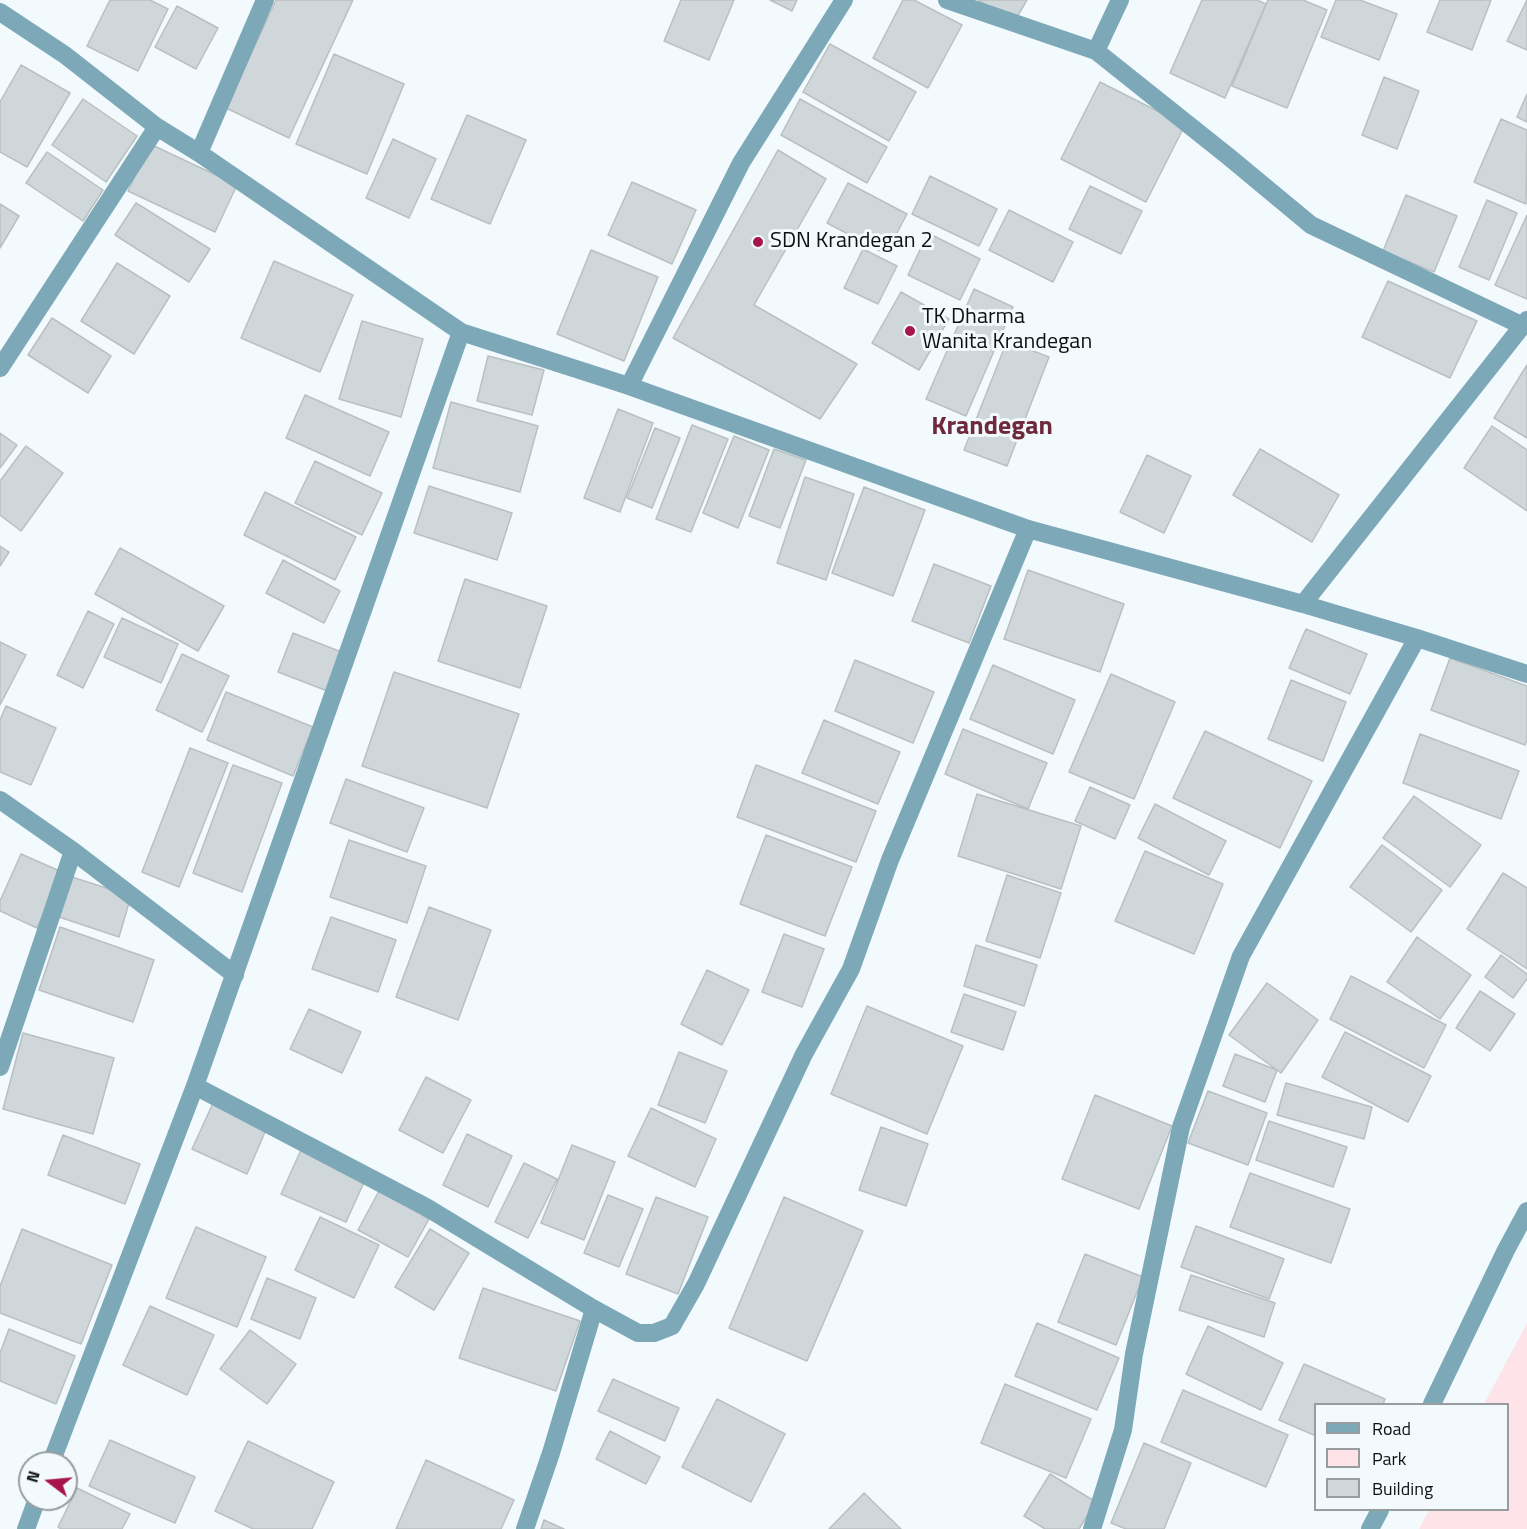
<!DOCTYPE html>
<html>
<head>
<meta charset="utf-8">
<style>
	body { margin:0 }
	#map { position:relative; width:1527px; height:1529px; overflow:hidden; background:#f3fafd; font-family:"Titillium Web",sans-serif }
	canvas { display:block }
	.legend { position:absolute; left:1314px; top:1403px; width:195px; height:108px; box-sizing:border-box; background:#f3fafd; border:2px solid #979c9f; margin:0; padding:8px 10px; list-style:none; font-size:18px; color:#0e1011 }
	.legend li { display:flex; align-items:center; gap:12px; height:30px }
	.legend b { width:30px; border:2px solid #979c9f }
	.north { position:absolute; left:18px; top:1451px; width:60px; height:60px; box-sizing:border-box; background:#f3fafd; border:2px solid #979c9f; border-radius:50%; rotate:286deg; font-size:16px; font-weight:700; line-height:24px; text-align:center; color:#0e1011 }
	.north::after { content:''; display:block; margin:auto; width:21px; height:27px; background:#a7154f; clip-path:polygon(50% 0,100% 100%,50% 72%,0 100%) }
</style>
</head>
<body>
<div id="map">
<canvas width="1527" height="1529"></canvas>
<ul class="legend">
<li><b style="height:8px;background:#7ca8b8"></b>Road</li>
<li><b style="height:16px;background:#fee4e8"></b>Park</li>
<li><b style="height:16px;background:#d0d7da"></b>Building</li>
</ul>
<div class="north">N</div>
</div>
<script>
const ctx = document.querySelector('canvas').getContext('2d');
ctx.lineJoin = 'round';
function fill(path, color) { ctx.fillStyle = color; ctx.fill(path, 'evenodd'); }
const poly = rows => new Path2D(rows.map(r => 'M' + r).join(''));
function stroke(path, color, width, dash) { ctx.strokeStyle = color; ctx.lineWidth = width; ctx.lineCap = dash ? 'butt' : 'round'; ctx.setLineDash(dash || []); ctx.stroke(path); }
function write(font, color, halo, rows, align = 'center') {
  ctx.font = font + ' "Titillium Web",sans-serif'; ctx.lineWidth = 6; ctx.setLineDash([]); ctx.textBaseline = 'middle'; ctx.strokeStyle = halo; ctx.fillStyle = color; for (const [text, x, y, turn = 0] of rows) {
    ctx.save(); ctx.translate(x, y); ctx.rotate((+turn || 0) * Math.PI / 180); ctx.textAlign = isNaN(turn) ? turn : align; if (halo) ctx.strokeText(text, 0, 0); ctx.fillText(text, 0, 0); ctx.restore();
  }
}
fill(poly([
	[1527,1323,1527,1529,1419,1529,1429,1510,1508,1510,1508,1404,1484,1404]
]), '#fee4e8');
const building = poly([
	[110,0,150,0,168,9,138,71,87,46,110,0],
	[276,0,353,0,289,138,226,108,276,0],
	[681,0,734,0,709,60,664,41,681,0],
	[770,0,797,0,792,11,770,0],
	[903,0,914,0,962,25,928,88,873,58,903,0],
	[978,0,1027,0,1014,22,978,0],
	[1202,0,1257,0,1266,4,1225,98,1170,73,1202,0],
	[1268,0,1303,0,1327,10,1287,108,1232,86,1268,0],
	[1336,0,1360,0,1397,14,1379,60,1321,37,1336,0],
	[1440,0,1491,0,1472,50,1427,32,1440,0],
	[1527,0,1527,50,1507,41,1527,0],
	[177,6,218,28,196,69,155,47,177,6],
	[830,44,916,92,889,141,803,92,830,44],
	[334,54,404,84,367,174,296,144,334,54],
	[21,65,70,93,27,167,0,152,0,102,21,65],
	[1384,77,1419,91,1397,149,1362,135,1384,77],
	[1100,82,1185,125,1146,202,1061,159,1100,82],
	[1527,94,1527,122,1517,117,1527,94],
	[83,99,137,136,106,182,52,145,83,99],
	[800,99,887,147,867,183,781,135,800,99],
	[467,115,526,140,490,224,431,199,467,115],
	[1501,119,1527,130,1526,204,1474,182,1501,119],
	[393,139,436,159,409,218,366,198,393,139],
	[150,144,237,185,215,232,128,191,150,144],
	[778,150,826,179,754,305,857,364,820,419,673,338,778,150],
	[47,152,103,190,83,221,26,183,47,152],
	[930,176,997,209,979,246,912,214,930,176],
	[632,182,696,210,672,264,608,235,632,182],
	[848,183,907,214,886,254,827,223,848,183],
	[1090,186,1142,211,1121,254,1069,229,1090,186],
	[1406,195,1457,216,1434,272,1383,251,1406,195],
	[1487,200,1517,213,1489,280,1459,267,1487,200],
	[136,203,210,249,189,282,115,235,136,203],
	[0,204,19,216,0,248,0,204],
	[1009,210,1073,242,1053,282,989,250,1009,210],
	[1527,215,1527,299,1495,285,1527,215],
	[928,233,980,259,960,300,908,275,928,233],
	[863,249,897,266,878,304,844,288,863,249],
	[591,250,658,277,624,361,557,334,591,250],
	[274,261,353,295,320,372,241,338,274,261],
	[117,263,170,296,134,354,81,321,117,263],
	[1388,281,1477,321,1450,378,1362,337,1388,281],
	[974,289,1013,307,966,416,926,399,974,289],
	[901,292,949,319,919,370,872,343,901,292],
	[52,318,111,356,88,393,28,355,52,318],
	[362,321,423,339,401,417,339,399,362,321],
	[1007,341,1049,357,1007,466,964,450,1007,341],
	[488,356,544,370,532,415,477,401,488,356],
	[1527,365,1527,438,1494,418,1527,365],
	[305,395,389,432,370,476,286,438,305,395],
	[451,402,538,426,520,492,433,468,451,402],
	[618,409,653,423,620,512,584,498,618,409],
	[692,425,728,439,691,532,656,519,692,425],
	[1492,426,1527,450,1527,511,1464,468,1492,426],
	[655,428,680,438,652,508,627,498,655,428],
	[0,433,17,445,0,468,0,433],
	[734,436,769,450,738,528,703,513,734,436],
	[26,446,63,473,21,531,0,515,0,481,26,446],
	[774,449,806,460,780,528,749,516,774,449],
	[1260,449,1339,495,1312,542,1233,495,1260,449],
	[1147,455,1191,476,1164,533,1120,512,1147,455],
	[315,461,382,493,362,535,295,503,315,461],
	[805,477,854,494,826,580,777,563,805,477],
	[429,486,512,513,497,560,414,533,429,486],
	[864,487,925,510,893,596,832,573,864,487],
	[265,492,356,537,335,580,244,535,265,492],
	[0,546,9,552,0,566,0,546],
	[120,548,224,606,198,651,95,594,120,548],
	[283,560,340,591,324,623,266,593,283,560],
	[934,564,991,586,969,643,912,621,934,564],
	[1028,570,1124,604,1100,672,1004,639,1028,570],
	[465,579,547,606,520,688,438,661,465,579],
	[88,611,114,624,83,688,57,675,88,611],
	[122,618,178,644,161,683,104,657,122,618],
	[1306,629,1367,654,1350,694,1289,668,1306,629],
	[293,633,344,653,330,692,278,672,293,633],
	[0,642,26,655,0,705,0,642],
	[182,654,229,676,202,732,156,710,182,654],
	[1450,658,1527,686,1527,740,1525,745,1431,710,1450,658],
	[855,660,934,692,913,743,835,711,855,660],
	[993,665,1075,700,1053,754,970,719,993,665],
	[394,672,519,714,487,808,362,766,394,672],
	[1111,674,1175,702,1134,799,1069,772,1111,674],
	[1291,680,1346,702,1323,761,1268,739,1291,680],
	[226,692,313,727,293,776,207,740,226,692],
	[6,706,56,728,31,785,0,772,0,720,6,706],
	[824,720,900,752,878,804,802,773,824,720],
	[963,729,1047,763,1028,809,945,774,963,729],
	[1205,731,1312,781,1280,848,1173,798,1205,731],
	[1420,734,1519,771,1501,819,1403,783,1420,734],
	[190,748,228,763,179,887,142,872,190,748],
	[233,765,282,783,242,892,193,873,233,765],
	[756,765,876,811,856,862,737,817,756,765],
	[346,779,424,808,407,852,330,823,346,779],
	[1090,787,1130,805,1115,839,1075,821,1090,787],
	[977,794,1081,826,1061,889,958,856,977,794],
	[1414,796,1481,845,1450,887,1383,838,1414,796],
	[1155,804,1226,841,1209,875,1138,838,1155,804],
	[766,835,852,867,825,936,740,904,766,835],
	[349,840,426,866,407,923,330,897,349,840],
	[1382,845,1442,890,1411,932,1350,887,1382,845],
	[1145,851,1223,884,1194,954,1115,921,1145,851],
	[21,854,62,872,37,928,0,911,0,901,21,854],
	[1503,873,1527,888,1527,969,1467,929,1503,873],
	[1007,875,1061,893,1040,958,986,941,1007,875],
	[72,877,131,896,119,937,59,917,72,877],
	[429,907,491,930,458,1020,396,997,429,907],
	[331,917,396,940,378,992,312,969,331,917],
	[60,927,154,960,133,1022,39,990,60,927],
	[784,934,824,949,802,1007,762,992,784,934],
	[1417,937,1471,975,1440,1019,1387,982,1417,937],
	[976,945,1037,965,1024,1006,964,986,976,945],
	[1501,955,1527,974,1527,979,1513,998,1485,977,1501,955],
	[707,970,749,990,722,1045,681,1024,707,970],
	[1351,976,1446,1025,1424,1068,1330,1019,1351,976],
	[1267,983,1318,1020,1281,1073,1229,1035,1267,983],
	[1480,991,1515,1014,1490,1051,1456,1028,1480,991],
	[964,994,1016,1012,1003,1050,951,1032,964,994],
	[867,1006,963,1046,927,1134,831,1094,867,1006],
	[309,1009,361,1032,342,1073,290,1049,309,1009],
	[1345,1032,1431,1076,1408,1122,1322,1077,1345,1032],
	[23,1033,114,1058,93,1134,3,1109,23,1033],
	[679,1052,727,1071,705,1123,658,1105,679,1052],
	[1235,1054,1277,1070,1265,1102,1223,1086,1235,1054],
	[426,1077,471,1100,443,1153,399,1130,426,1077],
	[1286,1083,1372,1107,1364,1139,1277,1115,1286,1083],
	[1208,1091,1267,1113,1248,1165,1188,1143,1208,1091],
	[1095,1095,1172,1126,1139,1209,1062,1179,1095,1095],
	[214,1101,268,1125,247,1174,192,1149,214,1101],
	[651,1108,716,1139,695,1187,628,1156,651,1108],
	[1269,1121,1347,1147,1333,1187,1256,1160,1269,1121],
	[881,1127,928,1144,906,1206,859,1190,881,1127],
	[467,1134,512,1156,488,1207,443,1185,467,1134],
	[63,1135,140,1164,125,1204,48,1175,63,1135],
	[572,1145,615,1162,584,1240,541,1223,572,1145],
	[301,1150,366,1178,346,1222,281,1194,301,1150],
	[524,1163,557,1179,528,1238,495,1222,524,1163],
	[1250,1173,1350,1209,1331,1263,1230,1227,1250,1173],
	[379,1191,429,1219,408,1257,358,1230,379,1191],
	[608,1195,643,1209,619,1267,584,1253,608,1195],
	[656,1197,708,1217,678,1294,626,1274,656,1197],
	[784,1197,863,1231,807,1361,729,1328,784,1197],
	[320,1217,379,1245,354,1298,295,1270,320,1217],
	[1196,1226,1284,1259,1269,1299,1181,1267,1196,1226],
	[196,1227,266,1257,237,1327,166,1298,196,1227],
	[22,1229,112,1265,81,1344,0,1313,0,1286,22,1229],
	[430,1229,469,1253,434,1310,395,1287,430,1229],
	[1085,1254,1143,1277,1116,1345,1058,1322,1085,1254],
	[1191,1275,1275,1303,1264,1337,1179,1310,1191,1275],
	[267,1278,316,1298,300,1339,251,1319,267,1278],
	[483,1288,580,1321,556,1391,459,1358,483,1288],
	[150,1306,214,1335,187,1395,123,1365,150,1306],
	[1037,1323,1119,1358,1097,1410,1015,1376,1037,1323],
	[1208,1326,1283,1363,1261,1410,1186,1374,1208,1326],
	[9,1329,75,1356,56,1404,0,1381,0,1353,9,1329],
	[250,1330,296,1364,267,1404,220,1369,250,1330],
	[1304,1364,1385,1399,1383,1404,1316,1404,1316,1436,1279,1420,1304,1364],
	[613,1379,679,1408,665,1441,598,1411,613,1379],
	[1005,1384,1091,1419,1066,1478,981,1443,1005,1384],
	[1183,1390,1288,1435,1266,1487,1161,1442,1183,1390],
	[717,1399,785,1434,751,1502,682,1467,717,1399],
	[610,1431,660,1457,646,1484,596,1459,610,1431],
	[110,1440,195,1477,175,1523,89,1486,110,1440],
	[248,1441,334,1482,312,1529,253,1529,215,1511,248,1441],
	[1144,1443,1191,1463,1164,1529,1126,1529,1111,1523,1144,1443],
	[426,1460,514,1500,501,1529,396,1529,426,1460],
	[1050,1474,1096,1502,1079,1529,1045,1529,1024,1516,1050,1474],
	[77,1488,130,1514,122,1529,61,1529,58,1527,77,1488],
	[864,1493,901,1529,829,1529,864,1493],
	[544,1520,564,1529,541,1529,544,1520]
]);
fill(building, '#d0d7da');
stroke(building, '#b9c0c2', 1.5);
stroke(poly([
	[947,0,1096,51,1229,157,1311,225,1523,326],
	[0,12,65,55,157,127,199,153,461,332,629,386,1028,529,1303,604,1417,638,1527,674],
	[1096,51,1120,0],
	[199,153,265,0],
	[0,368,157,127],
	[629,386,741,163,844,0],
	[1303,604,1527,320],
	[0,800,73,851,235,975],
	[0,1067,73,851],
	[195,1086,426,1207,594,1309,638,1333,654,1333,672,1326,696,1284,804,1054,851,969,890,860,1028,529],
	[1432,1404,1506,1250,1527,1211],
	[51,1463,195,1086,461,332],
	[26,1529,37,1499],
	[525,1529,551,1453,594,1309],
	[1092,1529,1123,1430,1134,1354,1181,1127,1241,956,1417,638],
	[1370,1529,1380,1510]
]), '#7ca8b8', 18);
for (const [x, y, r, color] of [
	[758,242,6,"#a7154f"],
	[910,331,6,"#a7154f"]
]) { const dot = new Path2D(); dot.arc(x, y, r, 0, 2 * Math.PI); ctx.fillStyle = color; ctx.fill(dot); stroke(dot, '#f3fafd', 2); }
write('22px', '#0e1011', '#f3fafd', [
	["SDN Krandegan 2",770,242],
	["TK Dharma",922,318],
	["Wanita Krandegan",922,343]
], 'left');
write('bold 26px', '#6e293d', '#f3fafd', [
	["Krandegan",992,428]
]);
</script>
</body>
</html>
